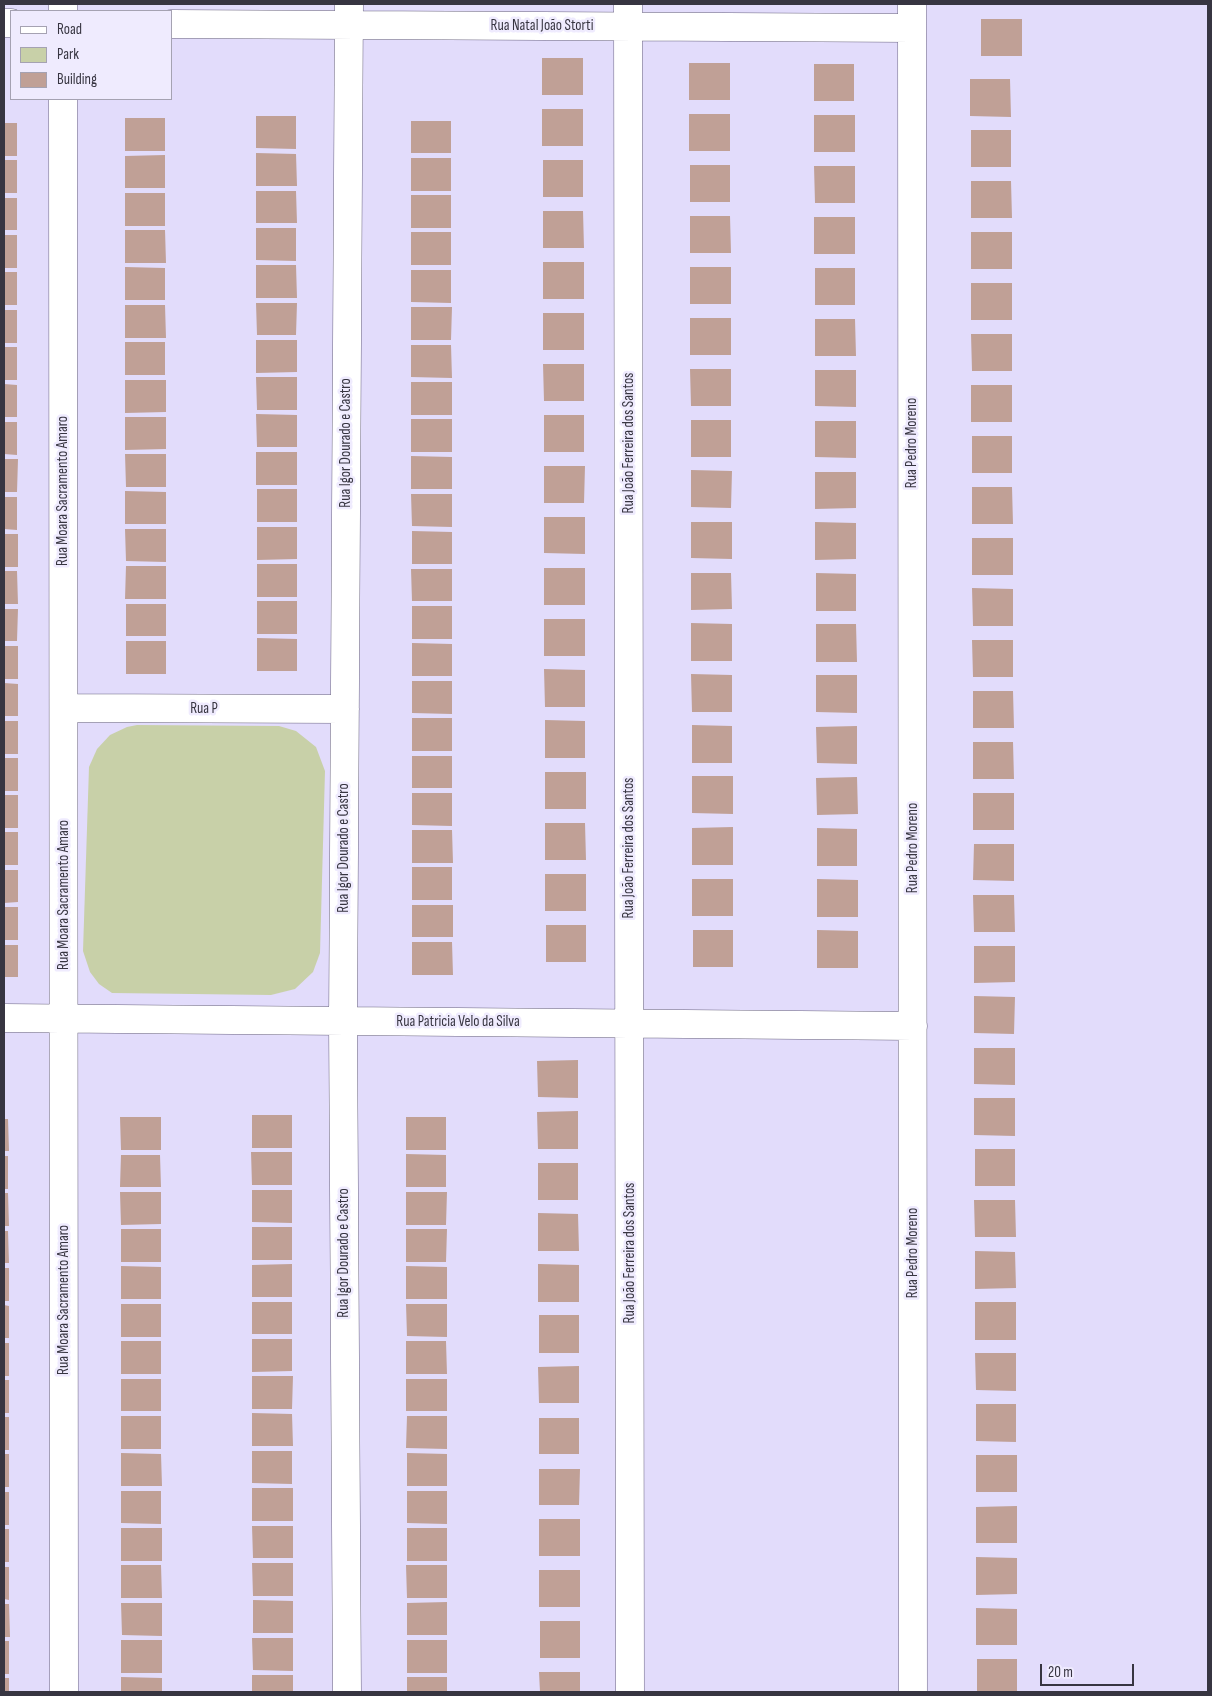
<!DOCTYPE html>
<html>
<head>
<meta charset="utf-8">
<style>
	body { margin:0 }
	#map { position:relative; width:1212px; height:1696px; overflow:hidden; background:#e2dcfb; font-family:"Sofia Sans Condensed",sans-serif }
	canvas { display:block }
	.frame { position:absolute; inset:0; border:5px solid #373541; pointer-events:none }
	.legend { position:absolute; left:10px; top:10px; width:162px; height:90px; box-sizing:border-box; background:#efebfe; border:1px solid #a5a2b2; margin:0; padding:6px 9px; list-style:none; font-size:15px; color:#373541 }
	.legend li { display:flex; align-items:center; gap:10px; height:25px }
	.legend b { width:25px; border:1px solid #a5a2b2 }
	.scale { position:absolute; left:1040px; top:1664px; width:94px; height:22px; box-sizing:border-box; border:2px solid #373541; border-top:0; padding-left:6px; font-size:15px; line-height:18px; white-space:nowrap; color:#373541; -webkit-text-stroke:4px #efebfe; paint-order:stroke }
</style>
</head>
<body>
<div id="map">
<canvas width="1212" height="1696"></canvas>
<div class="frame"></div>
<ul class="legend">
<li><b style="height:6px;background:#fff"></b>Road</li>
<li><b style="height:14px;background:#c8d0a8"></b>Park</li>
<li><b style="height:14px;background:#c0a096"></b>Building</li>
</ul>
<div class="scale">20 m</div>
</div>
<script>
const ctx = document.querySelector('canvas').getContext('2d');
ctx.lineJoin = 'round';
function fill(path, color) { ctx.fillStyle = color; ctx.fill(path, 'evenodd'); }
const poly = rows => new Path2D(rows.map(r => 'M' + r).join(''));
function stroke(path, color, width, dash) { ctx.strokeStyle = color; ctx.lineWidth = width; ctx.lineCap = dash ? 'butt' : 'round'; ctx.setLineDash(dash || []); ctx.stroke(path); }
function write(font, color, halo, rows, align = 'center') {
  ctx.font = font + ' "Sofia Sans Condensed",sans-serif'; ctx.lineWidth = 5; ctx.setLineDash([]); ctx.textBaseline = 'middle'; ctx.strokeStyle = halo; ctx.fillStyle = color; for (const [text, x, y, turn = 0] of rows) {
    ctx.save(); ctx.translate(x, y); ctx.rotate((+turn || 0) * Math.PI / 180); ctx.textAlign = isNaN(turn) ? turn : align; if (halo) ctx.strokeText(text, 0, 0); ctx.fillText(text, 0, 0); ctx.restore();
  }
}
fill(poly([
	[137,725,279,726,296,731,316,747,325,771,320,953,313,972,295,989,271,995,112,993,99,984,90,972,83,951,89,767,97,749,110,735,127,727]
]), '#c8d0a8');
fill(poly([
	[981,19,1022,19,1022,56,981,56],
	[542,58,583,58,583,95,542,95],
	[689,63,730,63,730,100,689,100],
	[814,64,854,64,854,101,814,101],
	[970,79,1010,79,1011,117,970,116],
	[542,109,583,109,583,146,542,146],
	[689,114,730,114,730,151,689,151],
	[814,115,855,115,855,152,814,152],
	[256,116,296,116,296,149,256,148],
	[125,118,165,118,165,151,125,151],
	[411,121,451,121,451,153,411,153],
	[4,123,17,123,17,156,4,156],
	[971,130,1011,130,1011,167,971,167],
	[256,153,296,154,297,186,256,186],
	[165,155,165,188,125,188,125,156],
	[411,158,451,158,451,191,411,191],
	[4,160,17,160,17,193,4,193],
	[543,160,583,160,583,197,543,197],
	[690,165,730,165,730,202,690,202],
	[814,166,855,166,855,203,815,203],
	[971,181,1011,181,1012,218,971,218],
	[256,191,296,191,297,223,256,223],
	[125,193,165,193,165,226,125,226],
	[411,195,451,195,451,228,411,228],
	[4,198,17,198,17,230,4,230],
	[543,211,583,211,584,248,543,248],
	[690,216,730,216,731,253,690,253],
	[814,217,855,217,855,254,814,254],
	[256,228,296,228,296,261,256,260],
	[125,230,165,230,166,263,125,263],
	[411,232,451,232,451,265,411,265],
	[971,232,1012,232,1012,269,971,269],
	[4,235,17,235,17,268,4,268],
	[543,262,584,262,584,299,543,299],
	[256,265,296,265,297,298,256,298],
	[125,267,165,268,165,300,125,300],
	[690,267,731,267,731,304,690,304],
	[815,268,855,268,855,305,815,305],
	[411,270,451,270,451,303,411,302],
	[4,272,17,272,17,305,4,305],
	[971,283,1012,283,1012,320,971,320],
	[256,303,297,303,296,335,257,335],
	[125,305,165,305,166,338,125,338],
	[411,307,452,307,451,340,411,340],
	[4,310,17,310,17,343,4,343],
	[543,313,584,313,584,350,543,350],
	[690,318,731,318,731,355,690,355],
	[815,319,855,319,856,356,815,356],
	[971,334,1012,334,1012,371,972,371],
	[256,340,297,340,297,372,256,373],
	[125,342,165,342,165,375,125,375],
	[411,345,451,345,452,378,411,377],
	[4,347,17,347,17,380,4,380],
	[543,364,584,364,584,401,544,401],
	[690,369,731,369,731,406,691,406],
	[815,370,856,370,856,407,815,406],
	[256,377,297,377,297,410,257,410],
	[125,380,166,380,166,412,125,413],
	[411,382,452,382,452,415,411,415],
	[4,384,17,385,17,417,4,417],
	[971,385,1012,385,1012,422,971,422],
	[256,414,297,415,297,447,257,447],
	[544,415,584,415,584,452,544,452],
	[125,417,166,417,166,449,125,450],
	[411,419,452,419,452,452,411,452],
	[691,420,731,420,731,457,691,457],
	[815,421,856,421,856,458,815,457],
	[4,422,17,422,17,455,4,454],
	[972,436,1012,436,1012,473,972,473],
	[256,452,297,452,297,485,256,485],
	[125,454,166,454,166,487,126,487],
	[411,456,452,457,452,489,411,489],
	[4,459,18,459,17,492,4,492],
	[544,466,585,466,584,503,544,503],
	[691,470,732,471,731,508,691,507],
	[815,472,856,472,856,508,815,509],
	[972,487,1012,487,1013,524,972,524],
	[257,489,297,489,297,522,257,522],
	[125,491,166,492,166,524,125,524],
	[411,494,452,494,452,527,412,526],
	[4,497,17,497,17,530,4,529],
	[544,517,585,517,585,554,544,553],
	[691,522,732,522,732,559,691,558],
	[815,522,856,523,856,559,815,560],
	[257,527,297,527,297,559,257,560],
	[125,529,166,529,166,562,126,561],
	[412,531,452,532,452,564,412,564],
	[4,534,18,534,18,567,4,567],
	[972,538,1013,538,1013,575,972,575],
	[257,564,297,564,297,597,257,597],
	[126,566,166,566,166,599,125,599],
	[544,568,585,568,585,605,544,605],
	[411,569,452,569,452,601,412,601],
	[4,571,17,571,18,604,4,604],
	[691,573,731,573,732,609,691,610],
	[816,573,856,574,856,611,816,611],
	[972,588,1013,589,1013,626,973,626],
	[257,601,297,601,297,634,257,634],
	[126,604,166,604,166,636,126,636],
	[412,606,452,606,452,639,412,639],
	[4,609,18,609,17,641,4,641],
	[544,619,585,619,585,656,544,656],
	[691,623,732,624,732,661,691,661],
	[816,624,856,624,857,662,816,662],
	[257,638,297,639,297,671,257,671],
	[972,640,1013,640,1013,677,973,677],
	[126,641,166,641,166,674,126,674],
	[412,643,452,644,452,676,412,676],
	[4,646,18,646,18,679,4,679],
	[544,669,585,670,585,707,545,707],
	[691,674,732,675,732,712,692,712],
	[816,675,857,675,857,713,816,712],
	[412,681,452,681,452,714,412,713],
	[4,683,18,684,18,716,4,716],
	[973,691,1013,691,1014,728,973,728],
	[412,718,452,718,452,751,412,751],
	[545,720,585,721,585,758,545,758],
	[4,721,18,721,18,754,4,754],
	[692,725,732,726,732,763,692,763],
	[857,726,857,764,817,763,816,727],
	[973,742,1013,742,1014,779,973,779],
	[412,756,452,756,452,788,412,788],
	[4,758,18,758,18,791,4,791],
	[545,772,586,772,586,809,545,809],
	[692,776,733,776,733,814,692,813],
	[857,777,858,814,817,815,816,778],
	[412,793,452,793,452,826,412,825],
	[973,793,1014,793,1014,830,973,830],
	[4,795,18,795,18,828,4,828],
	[545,823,585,823,586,860,545,860],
	[733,827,733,865,692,865,692,828],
	[817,828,857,829,857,866,817,866],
	[412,830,452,830,453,863,412,863],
	[4,832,18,832,18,865,4,865],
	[974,844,1014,844,1014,881,973,880],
	[412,867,452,867,452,900,412,900],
	[4,870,18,870,18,902,4,903],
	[545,874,586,874,586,911,545,911],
	[692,879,733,879,733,916,692,916],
	[817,879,858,880,858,917,817,917],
	[973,895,1014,895,1015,932,974,932],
	[412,905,453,905,453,937,412,937],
	[4,907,18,907,18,940,4,940],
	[546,925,586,925,586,962,546,962],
	[693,930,733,930,733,967,693,967],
	[817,930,858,931,858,968,817,968],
	[412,942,452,942,453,975,412,975],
	[4,945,18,945,18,977,4,977],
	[974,946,1015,946,1015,982,974,983],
	[974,996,1015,997,1014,1034,974,1033],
	[974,1048,1015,1048,1015,1085,974,1084],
	[578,1060,578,1098,538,1097,537,1061],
	[974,1098,1015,1098,1015,1136,974,1135],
	[578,1111,578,1149,538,1149,537,1112],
	[252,1115,292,1115,292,1148,252,1148],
	[120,1117,161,1117,161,1150,121,1150],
	[406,1117,446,1117,446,1150,406,1150],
	[4,1119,8,1119,9,1151,4,1151],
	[975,1149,1015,1149,1015,1186,975,1186],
	[251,1152,292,1152,292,1185,252,1185],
	[406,1154,446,1155,446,1187,406,1187],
	[121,1155,160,1155,161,1187,120,1187],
	[4,1156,8,1156,8,1189,4,1189],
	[538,1163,578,1163,578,1200,538,1200],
	[252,1190,292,1190,292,1223,252,1222],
	[120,1192,161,1192,161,1224,121,1225],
	[406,1192,447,1192,446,1225,406,1225],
	[4,1193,8,1193,9,1226,4,1226],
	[974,1200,1015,1200,1016,1237,975,1237],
	[538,1213,578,1214,579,1251,538,1251],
	[252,1227,292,1227,292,1260,252,1260],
	[121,1229,161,1229,161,1262,121,1262],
	[406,1229,447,1229,446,1262,406,1262],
	[4,1231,8,1231,9,1263,4,1263],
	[975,1251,1015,1252,1016,1288,975,1289],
	[292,1264,292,1297,252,1297,252,1265],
	[538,1264,579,1265,579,1302,538,1302],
	[121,1266,161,1267,161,1299,121,1299],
	[406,1266,447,1267,447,1299,406,1299],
	[4,1268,9,1268,9,1301,4,1301],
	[252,1302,292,1302,292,1334,252,1334],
	[975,1302,1016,1302,1016,1340,975,1340],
	[121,1304,161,1304,161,1337,121,1337],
	[406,1304,447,1304,447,1337,407,1336],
	[4,1305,9,1306,9,1338,4,1338],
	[539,1315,579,1315,579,1353,539,1353],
	[252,1339,292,1339,292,1371,252,1372],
	[121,1341,161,1341,161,1374,121,1374],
	[406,1341,446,1341,447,1374,406,1374],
	[4,1343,9,1343,9,1376,4,1376],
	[975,1353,1016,1353,1016,1391,976,1390],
	[579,1366,579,1403,539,1403,538,1367],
	[252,1376,293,1376,292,1409,252,1409],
	[121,1379,161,1379,161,1411,121,1411],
	[406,1379,447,1379,447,1411,406,1411],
	[4,1380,9,1380,9,1413,4,1413],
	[976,1404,1016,1404,1016,1442,976,1441],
	[252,1413,292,1414,293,1446,252,1446],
	[121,1416,161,1416,161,1449,121,1449],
	[407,1416,447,1416,447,1449,406,1448],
	[4,1417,9,1417,9,1450,4,1450],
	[539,1418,579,1418,579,1454,539,1454],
	[252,1451,292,1451,292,1484,252,1483],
	[121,1453,161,1454,162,1486,121,1486],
	[407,1453,447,1454,447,1486,407,1486],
	[4,1454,9,1454,9,1487,4,1487],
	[976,1455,1017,1455,1017,1492,976,1492],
	[539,1469,580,1469,579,1505,539,1505],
	[252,1488,293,1488,293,1521,252,1521],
	[121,1491,161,1491,161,1524,121,1523],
	[407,1491,447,1491,447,1524,407,1523],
	[4,1492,9,1492,9,1525,4,1525],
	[1017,1506,1017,1543,976,1543,976,1507],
	[539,1519,580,1519,580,1556,539,1556],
	[252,1526,293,1526,293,1558,253,1558],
	[121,1528,162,1528,162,1561,121,1561],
	[407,1528,447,1528,447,1561,407,1561],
	[4,1529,9,1529,9,1562,4,1562],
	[976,1557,1017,1558,1017,1594,976,1595],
	[252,1563,293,1563,293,1596,253,1596],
	[121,1565,161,1565,162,1598,121,1598],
	[406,1565,447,1565,447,1598,407,1598],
	[4,1567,9,1567,9,1600,4,1599],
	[539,1570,580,1570,580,1607,539,1607],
	[253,1600,293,1601,293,1633,253,1633],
	[447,1602,447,1635,407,1635,407,1603],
	[121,1603,162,1603,162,1636,122,1635],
	[4,1604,9,1604,10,1637,4,1637],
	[976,1608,1017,1609,1017,1645,976,1645],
	[540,1621,580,1621,580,1658,540,1658],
	[252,1638,293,1638,293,1671,253,1670],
	[121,1640,162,1640,162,1673,121,1673],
	[407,1640,447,1640,447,1673,407,1673],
	[4,1641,9,1641,9,1674,4,1674],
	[977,1659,1017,1659,1017,1692,977,1692],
	[539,1672,580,1672,580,1692,540,1692],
	[252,1675,293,1675,293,1692,252,1692],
	[121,1677,162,1678,162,1692,121,1692],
	[407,1677,447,1677,447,1692,407,1692],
	[4,1678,9,1678,9,1692,4,1692]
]), '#c0a096');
const minor = poly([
	[63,4,63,11],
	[628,4,630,1692],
	[912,4,913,1692],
	[4,23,11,23],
	[171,24,912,28],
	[63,99,64,1692],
	[64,708,345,709],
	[4,1018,913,1026],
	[347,1692,343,1021,349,4]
]);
stroke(minor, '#6a647f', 29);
stroke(minor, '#fff', 28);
write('15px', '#373541', '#efebfe', [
	["Rua Natal João Storti",542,26],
	["Rua Igor Dourado e Castro",346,443,-90],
	["Rua João Ferreira dos Santos",629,443,-90],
	["Rua Pedro Moreno",912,443,-90],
	["Rua Moara Sacramento Amaro",63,491,-90],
	["Rua P",204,709],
	["Rua Igor Dourado e Castro",344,848,-90],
	["Rua João Ferreira dos Santos",629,848,-90],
	["Rua Pedro Moreno",913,848,-90],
	["Rua Moara Sacramento Amaro",64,895,-90],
	["Rua Patricia Velo da Silva",458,1022],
	["Rua Igor Dourado e Castro",344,1253,-90],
	["Rua João Ferreira dos Santos",630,1253,-90],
	["Rua Pedro Moreno",913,1253,-90],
	["Rua Moara Sacramento Amaro",64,1300,-90]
]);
</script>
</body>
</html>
